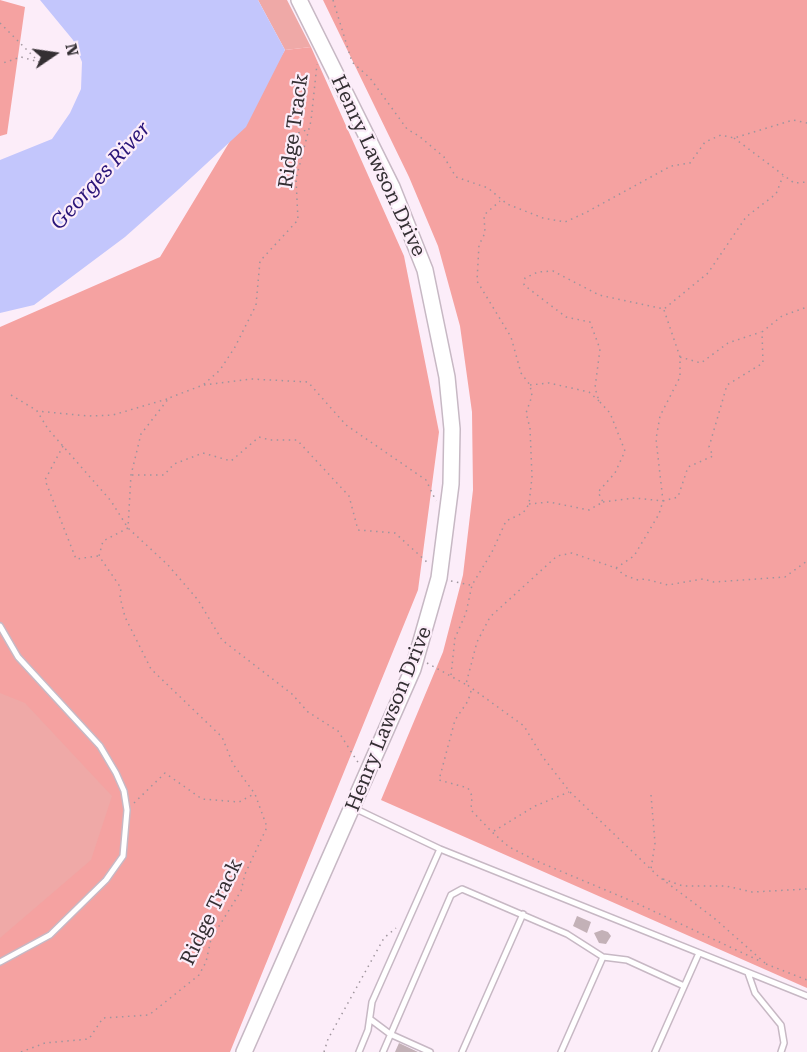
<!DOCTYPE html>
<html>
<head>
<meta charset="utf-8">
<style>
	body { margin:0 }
	#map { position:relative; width:807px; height:1052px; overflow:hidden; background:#fcedf9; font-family:"Roboto Serif",serif }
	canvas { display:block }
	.north { position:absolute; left:24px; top:24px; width:60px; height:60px; -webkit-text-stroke:4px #fcedf9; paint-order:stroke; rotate:77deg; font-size:16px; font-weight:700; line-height:24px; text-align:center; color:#342f33 }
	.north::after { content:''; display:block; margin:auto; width:21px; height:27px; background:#342f33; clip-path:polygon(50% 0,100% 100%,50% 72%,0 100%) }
</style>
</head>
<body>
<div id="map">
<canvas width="807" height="1052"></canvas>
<div class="north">N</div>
</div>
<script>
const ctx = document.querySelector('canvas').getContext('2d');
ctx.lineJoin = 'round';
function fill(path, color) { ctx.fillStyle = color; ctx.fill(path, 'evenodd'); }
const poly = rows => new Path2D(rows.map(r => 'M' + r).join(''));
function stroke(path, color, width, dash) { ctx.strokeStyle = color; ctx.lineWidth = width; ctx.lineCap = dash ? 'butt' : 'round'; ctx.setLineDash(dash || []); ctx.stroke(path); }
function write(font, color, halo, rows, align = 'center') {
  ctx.font = font + ' "Roboto Serif",serif'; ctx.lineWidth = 4.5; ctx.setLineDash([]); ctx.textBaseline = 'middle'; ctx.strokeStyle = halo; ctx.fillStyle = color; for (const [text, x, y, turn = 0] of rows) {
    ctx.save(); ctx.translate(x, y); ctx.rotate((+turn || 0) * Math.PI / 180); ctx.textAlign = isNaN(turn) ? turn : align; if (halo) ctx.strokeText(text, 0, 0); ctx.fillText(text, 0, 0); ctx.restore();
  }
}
fill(poly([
	[258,0,287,0,311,47,285,50],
	[0,606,151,798,0,993]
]), '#efa9a7');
fill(poly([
	[0,0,25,7,7,134,0,136],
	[323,0,807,0,807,988,381,800,443,652,463,575,473,490,472,412,460,326,438,246,409,177],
	[311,47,404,256,439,432,418,590,230,1052,0,1052,0,938,91,860,112,796,25,703,0,693,0,327,160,257,285,50]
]), '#f5a2a1');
fill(poly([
	[40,0,258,0,285,50,246,127,179,189,125,237,34,305,0,313,0,160,52,139,70,113,81,89,82,62,73,40]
]), '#c3c6fc');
fill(poly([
	[577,916,591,922,587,933,573,926],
	[602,930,608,932,611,936,606,944,599,943,594,933],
	[399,1043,418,1052,395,1052]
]), '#c3b1b7');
const service = poly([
	[0,626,18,657,100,746,116,773,124,791,127,810,123,856,106,880,50,935,0,962],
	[354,808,440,849,807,996],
	[603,957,627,960,684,986],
	[748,973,755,993,781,1025,784,1043,781,1052],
	[370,1019,390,1034,430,1052],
	[359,1052,368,1030,372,1002,440,849],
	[383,1052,451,895,462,889,567,934,603,957,561,1052],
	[462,1052,523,914],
	[655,1052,699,953]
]);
const secondary = poly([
	[244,1052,413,669,439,578,451,484,452,429,447,377,425,270,392,187,299,0]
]);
stroke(service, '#c7b8c4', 8);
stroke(secondary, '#c7b8c4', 18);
stroke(poly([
	[333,0,352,62,370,78,407,129,419,136,444,157,456,177,488,188,507,204,543,218,565,222,585,213,671,166,690,163,705,142,721,135,734,138,793,120,807,123],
	[0,23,39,62,21,57,0,64],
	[287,137,309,129],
	[734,138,794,183,807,182],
	[680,357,701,363,728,343,761,332],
	[204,385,251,379,308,382,346,425,426,480,436,501],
	[530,385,549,383,589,392,599,401],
	[11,395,36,410],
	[167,399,113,415,88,416,37,411,48,429,111,501,128,528,168,565,198,600,222,640,292,694,308,712,338,731,359,764],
	[63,446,45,480,76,559,98,556],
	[132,475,164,475,174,464,203,453,231,461,259,437,270,440,297,440,349,496,358,530,395,533,428,563],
	[603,502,635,498,663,501,656,439,660,416,680,377,680,357,664,310],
	[529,504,549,502,589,510,603,502,598,492,615,473,625,451,610,413,599,401,595,388,600,349,590,322,566,317,524,285,525,278,538,272,553,271,599,295,664,309,708,273,746,217,776,194,783,176],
	[616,568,624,575,638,580,645,579,668,585,703,579,714,582,785,577,807,561],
	[451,581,470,585],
	[427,663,465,684],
	[451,675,455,638,466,613,472,585,492,552,506,521,523,513,529,504,532,477,530,428,526,413,532,396,530,385,521,373,511,337,477,281,479,245,485,233,484,215,500,201],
	[471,691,468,701,455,720,439,780,468,788,472,796,471,810,492,832,509,847,539,862,634,902,762,962],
	[651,795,655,843,651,869],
	[134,803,165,773,202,799,239,802,254,794],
	[494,831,535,806,569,792],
	[663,879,683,886,726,886,752,892,807,889],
	[765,963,714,918,658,876,570,792,542,756,524,726,466,684,477,642,490,617,557,556,572,553,616,568,634,556,659,514,663,501,678,497,688,467,713,456,709,447,727,385,763,363,762,332,782,316,807,307],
	[766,964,807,980],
	[21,1052,45,1043,89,1039,103,1018,149,1015,199,975,206,962,211,939,241,891,245,874,267,827,255,794,233,764,222,737,151,669,125,617,120,597,121,588,99,556,103,541,128,528,131,475,141,434,169,398,203,385,220,370,235,347,256,305,260,261,298,220,296,179,311,121,317,64],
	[324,1052,328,1039,384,938,396,928]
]), '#9f959d', 1.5, [1.5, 4.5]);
stroke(service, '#fff', 5);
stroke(secondary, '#fff', 15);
write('20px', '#342f33', '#fcedf9', [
	["Ridge Track",294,131,-82],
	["Henry Lawson Drive",378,166,65],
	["Henry Lawson Drive",389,719,-68],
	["Ridge Track",212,912,-64]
]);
write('italic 21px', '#2a1579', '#fcedf9', [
	["Georges River",101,176,-48]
]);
</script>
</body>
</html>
